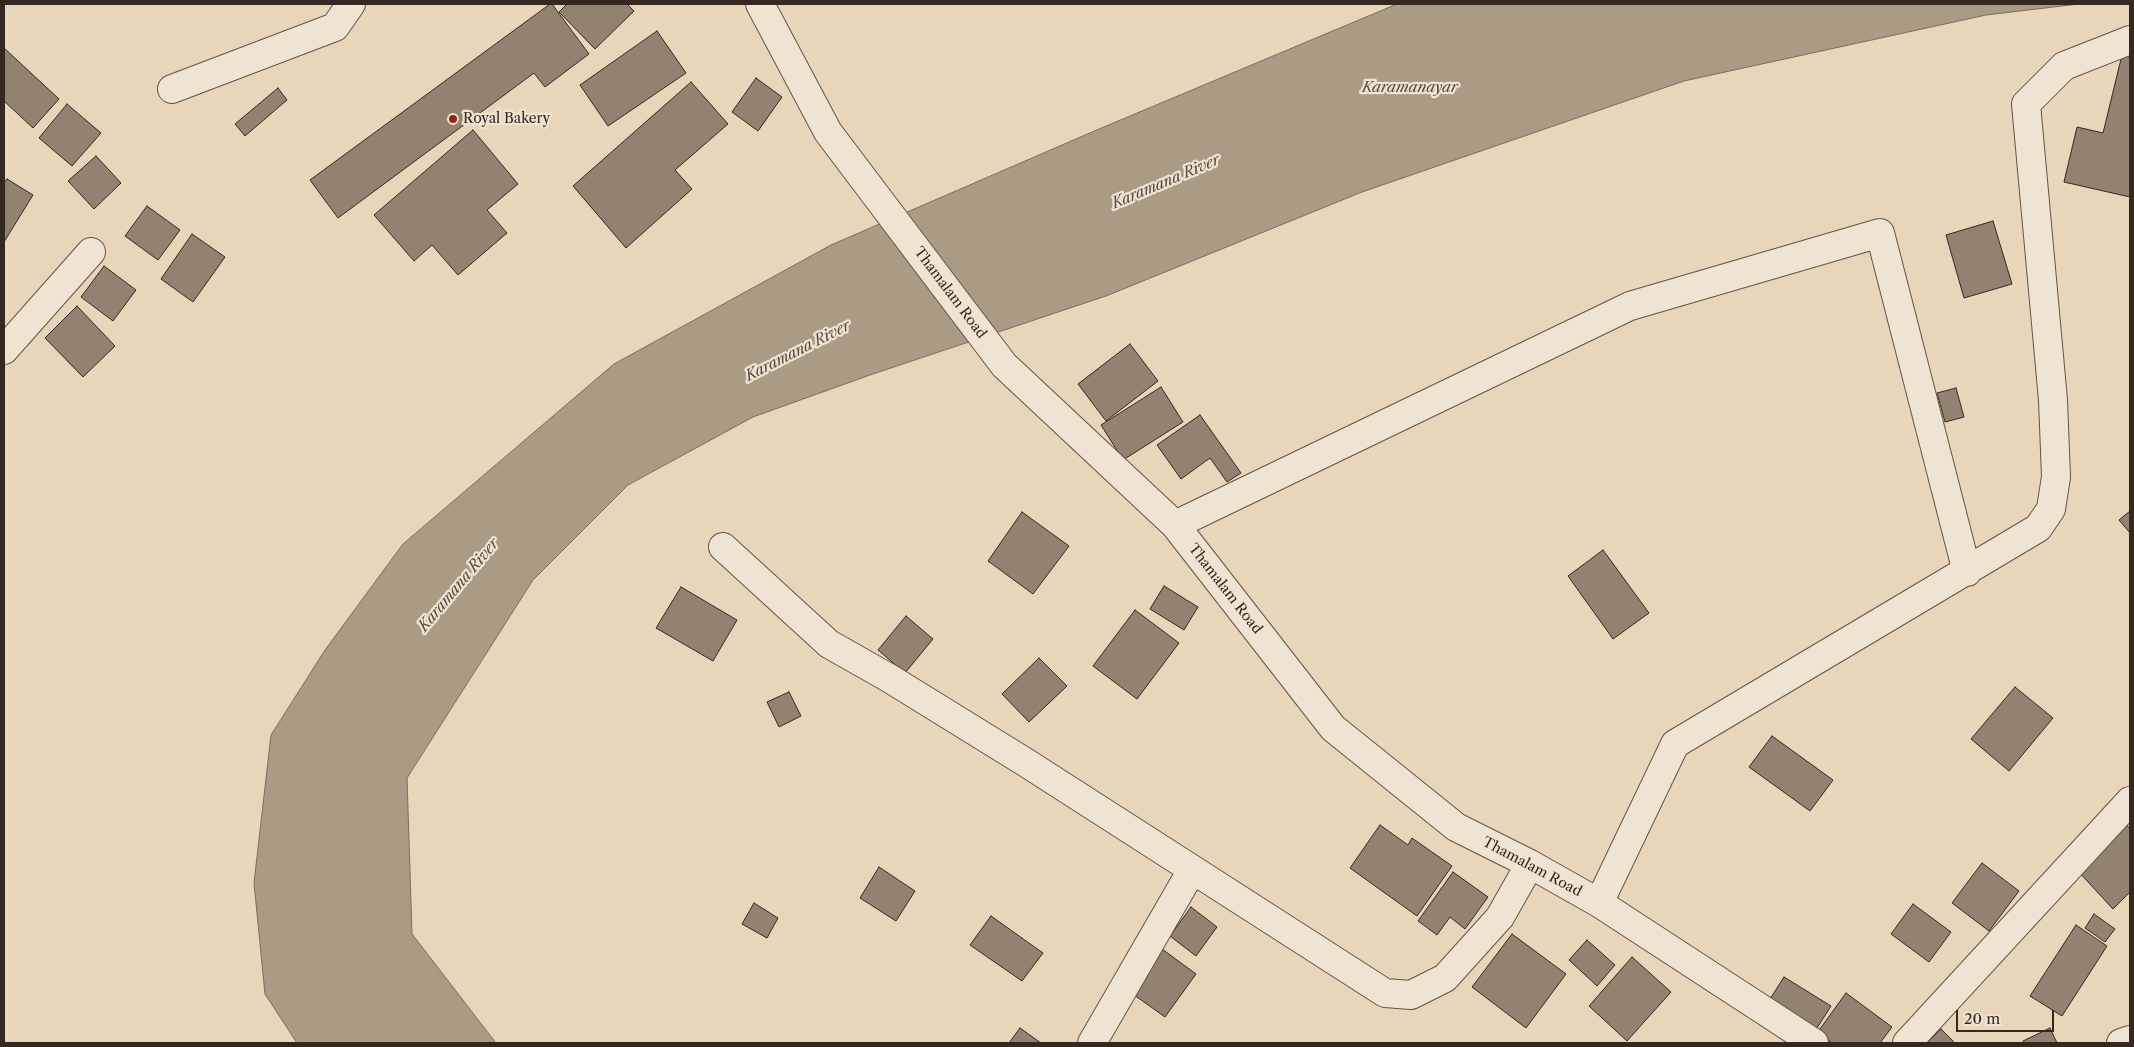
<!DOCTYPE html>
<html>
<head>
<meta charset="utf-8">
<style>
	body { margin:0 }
	#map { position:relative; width:2134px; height:1047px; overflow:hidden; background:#e7d6b9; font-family:"Libre Caslon Text",serif }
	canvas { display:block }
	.frame { position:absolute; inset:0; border:5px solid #352821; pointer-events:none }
	.scale { position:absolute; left:1956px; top:1010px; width:98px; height:22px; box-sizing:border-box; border:2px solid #352821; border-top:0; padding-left:6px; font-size:15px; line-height:18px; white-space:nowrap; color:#352821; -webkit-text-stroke:4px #efe4d2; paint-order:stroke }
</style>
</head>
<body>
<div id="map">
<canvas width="2134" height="1047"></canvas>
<div class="frame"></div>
<div class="scale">20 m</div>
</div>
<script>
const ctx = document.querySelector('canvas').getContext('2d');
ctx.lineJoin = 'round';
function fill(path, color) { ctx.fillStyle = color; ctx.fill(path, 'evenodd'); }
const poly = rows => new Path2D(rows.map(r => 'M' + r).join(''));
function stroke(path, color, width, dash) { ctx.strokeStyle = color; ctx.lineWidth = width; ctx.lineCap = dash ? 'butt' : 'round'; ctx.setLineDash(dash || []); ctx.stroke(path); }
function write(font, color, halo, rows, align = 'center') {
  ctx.font = font + ' "Libre Caslon Text",serif'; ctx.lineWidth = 4.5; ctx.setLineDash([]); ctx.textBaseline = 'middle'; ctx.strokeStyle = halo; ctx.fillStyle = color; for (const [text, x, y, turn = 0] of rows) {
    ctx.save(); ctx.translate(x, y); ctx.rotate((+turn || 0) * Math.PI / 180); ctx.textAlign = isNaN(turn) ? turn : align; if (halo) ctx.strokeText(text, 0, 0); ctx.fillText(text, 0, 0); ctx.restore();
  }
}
const water = poly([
	[1397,4,2079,4,1986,15,1684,81,1362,192,1106,296,870,375,753,417,628,485,533,580,407,778,412,934,496,1043,297,1043,265,994,254,883,271,735,325,650,403,544,614,364,831,245,1099,129,1397,4]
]);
fill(water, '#aa9b85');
stroke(water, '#7b6d5d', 1);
const building = poly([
	[550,4,552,4,589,54,545,87,534,73,338,218,310,180,550,4],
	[567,4,627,4,634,11,595,49,559,12,567,4],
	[657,31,686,73,608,126,580,85,657,31],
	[4,48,59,99,33,128,4,101,4,48],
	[2122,55,2130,57,2130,197,2064,182,2077,127,2103,133,2122,55],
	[756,78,782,97,758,131,732,112,756,78],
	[691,82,728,124,675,170,692,189,626,248,573,186,691,82],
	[278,88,287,100,245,136,235,124,278,88],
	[67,104,101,133,72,166,39,138,67,104],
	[473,130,518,184,487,210,507,233,458,275,432,245,414,261,374,215,473,130],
	[96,156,121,183,94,209,68,181,96,156],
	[7,179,33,195,4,242,4,183,7,179],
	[147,206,180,230,158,260,125,236,147,206],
	[1993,221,2012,284,1964,298,1946,235,1993,221],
	[192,234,225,257,193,302,161,279,192,234],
	[104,266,136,290,113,321,81,297,104,266],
	[77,306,115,346,83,377,45,338,77,306],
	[1130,344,1158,381,1106,421,1078,384,1130,344],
	[1161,387,1183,422,1123,460,1101,425,1161,387],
	[1956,388,1964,417,1945,422,1937,393,1956,388],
	[1200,415,1241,473,1227,482,1210,458,1181,479,1157,445,1200,415],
	[2130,511,2130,533,2119,520,2130,511],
	[1022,512,1069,546,1033,594,988,561,1022,512],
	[1603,550,1649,613,1613,639,1568,576,1603,550],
	[1164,586,1198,607,1184,630,1150,609,1164,586],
	[681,587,737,620,713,661,656,628,681,587],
	[1135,610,1179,643,1137,699,1093,666,1135,610],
	[906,616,933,639,905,673,878,650,906,616],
	[1039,658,1067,686,1029,722,1002,694,1039,658],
	[2015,687,2053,718,2009,771,1971,739,2015,687],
	[789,692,801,716,779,727,767,702,789,692],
	[1772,736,1833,780,1810,811,1749,767,1772,736],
	[2126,824,2130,829,2130,892,2113,909,2077,870,2126,824],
	[1380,825,1408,845,1412,838,1452,866,1417,916,1350,868,1380,825],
	[1982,863,2019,891,1989,931,1952,903,1982,863],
	[879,867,915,891,896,921,860,898,879,867],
	[1453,872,1488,897,1465,929,1450,917,1437,935,1418,921,1453,872],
	[754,903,778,918,767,938,742,924,754,903],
	[1913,904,1951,932,1929,962,1891,934,1913,904],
	[1191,907,1217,927,1196,956,1170,936,1191,907],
	[2094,914,2115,929,2105,942,2085,928,2094,914],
	[991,916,1043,953,1022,981,970,945,991,916],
	[2076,925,2107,946,2062,1016,2030,996,2076,925],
	[1512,934,1566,974,1526,1028,1472,987,1512,934],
	[1587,940,1615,965,1597,986,1569,960,1587,940],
	[1162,949,1196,974,1165,1017,1130,992,1162,949],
	[1632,957,1671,992,1627,1041,1589,1006,1632,957],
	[1784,977,1831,1006,1817,1028,1770,999,1784,977],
	[1846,993,1892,1027,1880,1043,1832,1043,1817,1033,1846,993],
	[1020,1028,1041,1043,1009,1043,1020,1028],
	[2050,1028,2057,1043,2024,1043,2023,1041,2050,1028],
	[1941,1029,1955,1043,1927,1043,1941,1029]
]);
fill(building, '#928270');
stroke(building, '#352821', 1);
const minor = poly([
	[760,4,828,132,1004,365,1175,525,1333,728,1456,827,1530,864,1599,903,1814,1043],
	[172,89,335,27,351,4],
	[4,350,91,252],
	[1175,525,1630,306,1880,233,1967,572],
	[723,547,829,644,889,678,1025,762,1385,993,1411,995,1445,978,1500,917,1530,864],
	[1599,903,1675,744,2038,528,2051,509,2056,477,2053,400,2026,104,2064,66,2130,40],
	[1092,1043,1192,870],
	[1907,1043,2130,801],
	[2121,1043,2130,1040]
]);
stroke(minor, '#625447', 30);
stroke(minor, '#efe4d2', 28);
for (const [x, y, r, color] of [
	[453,119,5,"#8f2418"]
]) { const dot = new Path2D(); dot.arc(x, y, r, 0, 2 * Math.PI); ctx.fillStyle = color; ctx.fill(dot); stroke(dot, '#efe4d2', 2); }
write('14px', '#352821', '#efe4d2', [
	["Royal Bakery",463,119]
], 'left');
write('14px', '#352821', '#efe4d2', [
	["Thamalam Road",950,293,53],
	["Thamalam Road",1225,589,52],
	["Thamalam Road",1532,867,28]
]);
write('italic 15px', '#584a3f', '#efe4d2', [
	["Karamanayar",1410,88],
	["Karamana River",1166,182,-23],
	["Karamana River",798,351,-27],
	["Karamana River",459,585,-50]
]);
</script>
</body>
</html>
